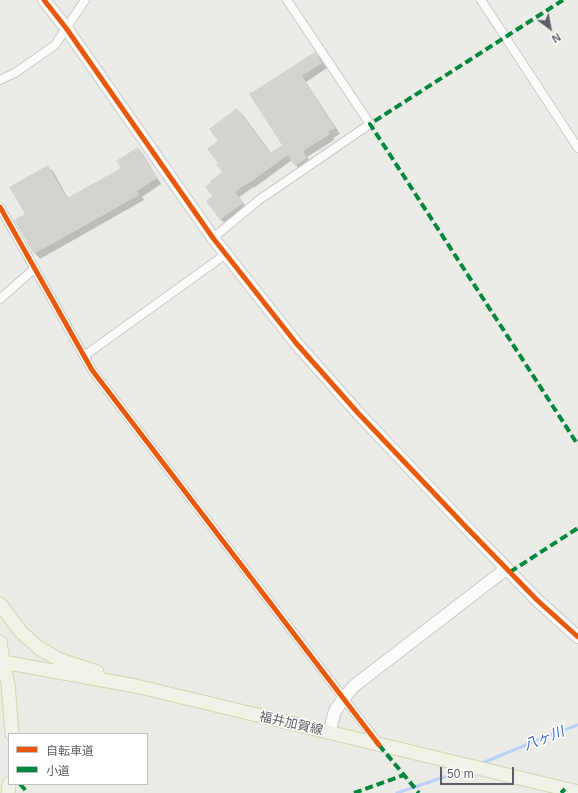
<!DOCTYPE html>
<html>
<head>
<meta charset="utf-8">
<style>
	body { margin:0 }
	#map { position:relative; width:578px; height:793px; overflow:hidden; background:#ecece7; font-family:Helvetica,"Noto Sans JP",sans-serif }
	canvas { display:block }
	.legend { position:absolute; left:8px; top:733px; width:140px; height:52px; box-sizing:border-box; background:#fff; border:1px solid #bebfc1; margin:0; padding:5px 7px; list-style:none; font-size:12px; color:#5c5e65 }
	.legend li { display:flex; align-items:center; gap:8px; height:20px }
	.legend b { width:20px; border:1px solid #bebfc1 }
	.north { position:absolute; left:530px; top:8px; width:40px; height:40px; -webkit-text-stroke:3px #fff; paint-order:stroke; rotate:148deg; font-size:11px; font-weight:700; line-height:16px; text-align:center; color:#5c5e65 }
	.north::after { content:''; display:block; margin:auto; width:14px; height:18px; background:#5c5e65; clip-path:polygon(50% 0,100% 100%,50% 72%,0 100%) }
	.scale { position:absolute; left:440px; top:767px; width:74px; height:18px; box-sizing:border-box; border:2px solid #5c5e65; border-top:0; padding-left:5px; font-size:12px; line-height:14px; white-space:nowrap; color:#5c5e65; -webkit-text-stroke:3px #fff; paint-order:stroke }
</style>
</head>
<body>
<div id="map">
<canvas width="578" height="793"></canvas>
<ul class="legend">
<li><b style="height:5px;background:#e8590c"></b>自転車道</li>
<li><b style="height:5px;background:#00873e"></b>小道</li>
</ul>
<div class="north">N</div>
<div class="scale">50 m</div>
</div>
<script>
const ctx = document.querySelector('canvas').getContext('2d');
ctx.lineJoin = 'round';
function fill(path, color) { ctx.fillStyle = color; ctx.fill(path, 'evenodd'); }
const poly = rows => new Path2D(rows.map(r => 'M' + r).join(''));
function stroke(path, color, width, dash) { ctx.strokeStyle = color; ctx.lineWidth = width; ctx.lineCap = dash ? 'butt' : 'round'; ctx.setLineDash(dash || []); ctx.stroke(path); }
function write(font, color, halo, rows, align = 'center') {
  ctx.font = font + ' Helvetica,"Noto Sans JP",sans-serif'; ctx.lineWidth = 3; ctx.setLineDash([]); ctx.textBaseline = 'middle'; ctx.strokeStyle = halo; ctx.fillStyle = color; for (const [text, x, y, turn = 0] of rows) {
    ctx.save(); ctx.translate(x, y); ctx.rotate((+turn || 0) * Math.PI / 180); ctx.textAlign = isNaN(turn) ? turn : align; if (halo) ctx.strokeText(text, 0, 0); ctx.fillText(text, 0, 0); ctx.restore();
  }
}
fill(poly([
	[315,53,320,58,327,68,306,82,340,134,333,138,334,140,307,157,312,164,301,171,292,160,255,187,255,186,239,197,247,208,226,224,220,219,213,197,223,172,219,163,219,141,237,110,243,115,271,153,283,145,251,95],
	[138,149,143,154,161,184,142,197,144,200,40,259,35,253,26,215,47,166,53,171,68,198,122,169]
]), '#0003');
stroke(poly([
	[480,764,545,737,578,725],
	[397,793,465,770]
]), '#bad0f8', 3);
fill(poly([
	[315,52,322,63,302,76,335,128,328,132,330,134,303,151,307,158,295,166,288,155,249,183,249,182,235,192,243,203,220,220,206,201,212,196,205,187,211,182,210,181,222,172,216,164,218,163,207,149,218,141,209,129,237,108,270,153,282,145,249,94],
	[138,147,157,178,137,191,139,195,34,254,14,220,25,214,9,187,48,165,67,198,121,168,116,161]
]), '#d3d3cf');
const street = poly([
	[481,0,578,148],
	[0,80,15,73,55,45,85,0],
	[0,207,92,370,378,743],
	[213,238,259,200,370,124,287,0],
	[0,299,35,268],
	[84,356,226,254]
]);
const secondary = poly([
	[44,0,66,28,213,238,296,343,358,413,466,527,537,600,578,637],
	[329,733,335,711,344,698,354,686,506,569]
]);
const primary = poly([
	[0,604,21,632,39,648,60,660,97,672],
	[0,642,3,662,8,684,12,734],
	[0,658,3,662,136,686,578,792],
	[8,793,9,784]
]);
stroke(street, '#c9cac9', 10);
stroke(secondary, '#c8c9c9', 14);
stroke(primary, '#d5d3b3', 15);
stroke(street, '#fcfcfb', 8);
stroke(secondary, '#fcfcfb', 12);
stroke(primary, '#f2f3e8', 13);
stroke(poly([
	[563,0,370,124,578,445],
	[510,572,578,528],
	[379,745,419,793],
	[20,784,28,793],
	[354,793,404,775],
	[561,793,565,789]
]), '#00873e', 4, [8, 4]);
stroke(poly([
	[44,0,66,28,213,238,296,343,358,413,466,527,537,600,578,637],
	[0,207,92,370,379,745]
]), '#e8590c', 5);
write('13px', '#5c5e65', '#fff', [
	["福井加賀線",291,724,13]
]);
write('italic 14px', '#3f65ca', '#fff', [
	["八ヶ川",544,739,-21]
]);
</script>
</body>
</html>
